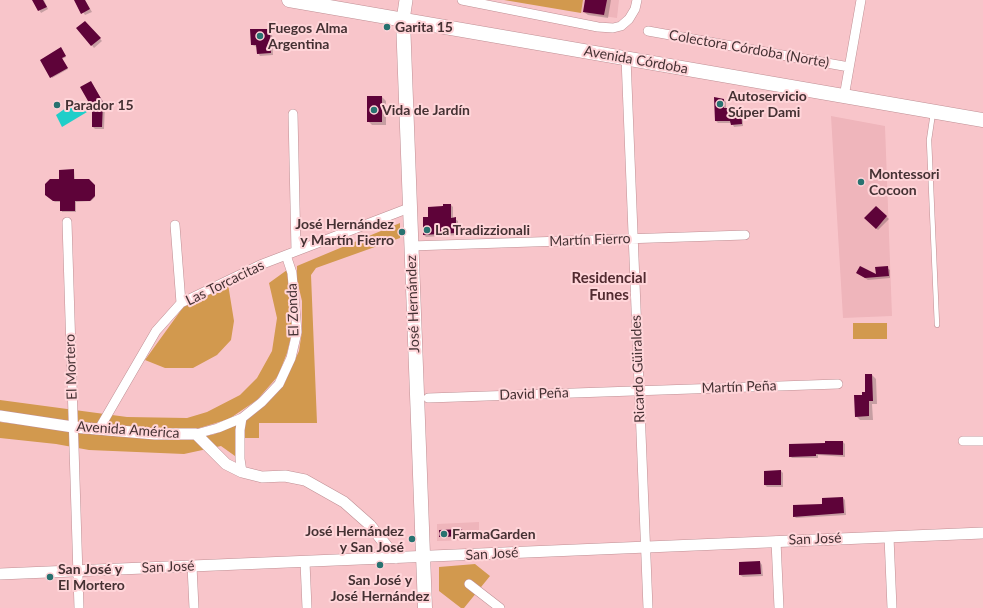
<!DOCTYPE html>
<html>
<head>
<meta charset="utf-8">
<style>
	body { margin:0 }
	canvas { display:block; background:#f8c5ca }
</style>
</head>
<body>
<canvas width="983" height="608"></canvas>
<script>
const ctx = document.querySelector('canvas').getContext('2d');
ctx.lineJoin = 'round';
function fill(path, color) { ctx.fillStyle = color; ctx.fill(path, 'evenodd'); }
const poly = rows => new Path2D(rows.map(r => 'M' + r).join(''));
function stroke(path, color, width, dash) { ctx.strokeStyle = color; ctx.lineWidth = width; ctx.lineCap = dash ? 'butt' : 'round'; ctx.setLineDash(dash || []); ctx.stroke(path); }
function write(font, color, halo, rows, align = 'center') {
  ctx.font = font + ' Lato,sans-serif'; ctx.lineWidth = 4; ctx.setLineDash([]); ctx.textBaseline = 'middle'; ctx.strokeStyle = halo; ctx.fillStyle = color; for (const [text, x, y, turn = 0] of rows) {
    ctx.save(); ctx.translate(x, y); ctx.rotate((+turn || 0) * Math.PI / 180); ctx.textAlign = isNaN(turn) ? turn : align; if (halo) ctx.strokeText(text, 0, 0); ctx.fillText(text, 0, 0); ctx.restore();
  }
}
fill(poly([
	[583,0,619,0,617,18,581,13],
	[831,116,885,126,892,316,843,318],
	[479,522,479,540,437,541,437,524]
]), '#efb5bb');
fill(poly([
	[504,0,583,0,581,13],
	[400,223,400,238,316,268,311,275,317,423,259,423,259,438,235,438,235,456,221,446,184,454,89,450,56,444,0,438,0,422,97,434,188,440,215,434,253,414,284,384,299,351,302,331,302,301,297,280,297,266],
	[287,270,293,329,287,353,278,376,257,400,229,419,193,430,137,430,0,413,0,400,127,417,187,418,207,412,240,395,257,378,272,351,277,318,269,283],
	[228,284,234,321,231,340,217,355,193,368,165,368,145,360,184,306],
	[853,323,887,323,887,339,853,339],
	[475,564,490,576,464,608,461,608,439,591,439,567]
]), '#d2994e');
fill(poly([
	[76,101,87,112,62,127,56,115]
]), '#1fcec9');
fill(poly([
	[34,0,44,0,48,9,41,13],
	[75,0,85,0,92,12,85,15],
	[586,0,611,0,608,18,588,15,584,12],
	[87,24,102,41,94,48,78,28],
	[270,30,272,32,273,55,260,56,258,53,257,47,252,45],
	[61,49,66,57,62,59,68,69,52,78,41,60],
	[93,85,105,105,104,129,95,129,93,127],
	[382,97,386,101,386,125,372,125,368,121],
	[715,98,723,99,726,102,726,109,741,109,743,111,743,126,734,127,732,123,718,123,716,121],
	[74,170,75,180,89,180,95,187,95,197,91,201,76,202,76,212,62,212,61,202,55,202,46,195,60,180,60,171],
	[451,205,453,207,453,218,458,221,458,235,426,237,424,235,429,218],
	[876,207,889,219,878,230,866,218],
	[887,268,890,270,890,278,868,280,857,273,877,275],
	[872,375,876,379,877,404,872,404,873,420,860,420,856,416],
	[843,442,845,444,845,457,818,455,818,458,792,458,790,456],
	[781,471,783,473,783,487,767,487,765,485],
	[843,498,845,500,846,515,796,518,794,516,823,505,823,499],
	[462,530,463,537,440,537],
	[760,562,762,565,763,576,743,577,740,575]
]), '#0003');
fill(poly([
	[32,0,43,0,47,7,38,11],
	[74,0,85,0,90,9,81,14],
	[585,0,607,0,604,15,583,12],
	[85,21,101,38,91,46,76,28],
	[250,29,270,29,271,53,257,54,256,45,251,45],
	[61,47,66,56,62,58,68,68,50,78,40,60],
	[91,81,103,102,102,127,92,127,92,108,80,87],
	[367,96,382,96,382,122,367,122],
	[714,97,724,99,724,108,741,108,742,124,731,125,730,121,715,121],
	[74,169,74,179,89,179,95,185,95,196,90,201,75,201,75,211,60,211,60,201,53,201,45,195,45,184,50,179,59,179,59,170],
	[443,204,451,204,451,218,456,217,456,233,423,235,423,217,428,217,428,207,443,206],
	[876,206,887,216,876,229,864,218],
	[860,266,876,274,875,267,888,266,889,276,865,278,856,273],
	[865,374,872,374,873,401,869,401,869,416,855,417,854,395,862,395,862,392,865,392],
	[825,441,843,441,843,455,816,454,816,456,789,457,789,444,825,443],
	[781,470,781,485,764,485,764,471],
	[843,497,844,513,793,517,793,505,822,504,822,498],
	[462,529,463,536,439,537,439,530],
	[760,561,761,574,739,575,739,562]
]), '#5e0339');
const service = poly([
	[933,113,929,140,937,325]
]);
const minor = poly([
	[462,0,598,27,613,28,621,26,629,19,635,9,637,0],
	[648,31,849,67],
	[626,58,648,608],
	[844,97,861,0],
	[293,114,296,251],
	[67,222,79,608],
	[175,225,181,303],
	[411,246,745,235],
	[428,398,838,384],
	[242,418,240,430,240,459,242,472],
	[99,429,156,331,181,303,260,265,409,208],
	[196,434,218,428,242,418,262,402,279,384,291,358,297,332,292,273,286,255],
	[963,441,983,441],
	[889,537,892,608],
	[776,541,779,608],
	[305,562,307,608],
	[192,566,194,608],
	[469,584,500,608]
]);
const tertiary = poly([
	[0,416,73,427,155,434,196,434,226,464,242,472,262,477,285,476,305,480,344,502,370,525,396,558],
	[0,574,983,533]
]);
const secondary = poly([
	[403,20,406,0]
]);
const primary = poly([
	[289,0,983,120],
	[403,20,425,608]
]);
stroke(service, '#bf8f94', 5.5);
stroke(minor, '#bf8f94', 10);
stroke(tertiary, '#bf8f94', 12);
stroke(secondary, '#bf8f94', 14);
stroke(primary, '#bf8f94', 15);
stroke(service, '#fff', 4.5);
stroke(minor, '#fff', 9);
stroke(tertiary, '#fff', 11);
stroke(secondary, '#fff', 13);
stroke(primary, '#fff', 14);
for (const [x, y, r, color] of [
	[387,27,4,"#287270"],
	[260,36,4,"#287270"],
	[720,104,4,"#287270"],
	[57,105,4,"#287270"],
	[374,110,4,"#287270"],
	[861,182,4,"#287270"],
	[427,230,4,"#287270"],
	[402,232,4,"#287270"],
	[444,534,4,"#287270"],
	[412,539,4,"#287270"],
	[380,565,4,"#287270"],
	[50,577,4,"#287270"]
]) { const dot = new Path2D(); dot.arc(x, y, r, 0, 2 * Math.PI); ctx.fillStyle = color; ctx.fill(dot); stroke(dot, '#ffd5d9', 1.5); }
write('bold 14px', '#453133', '#ffd5d9', [
	["Garita 15",395,27],
	["Fuegos Alma",268,28],
	["Argentina",268,44],
	["Autoservicio",728,96],
	["Súper Dami",728,112],
	["Parador 15",65,105],
	["Vida de Jardín",382,110],
	["Montessori",869,174],
	["Cocoon",869,190],
	["José Hernández",394,224,"right"],
	["y Martín Fierro",394,240,"right"],
	["La Tradizzionali",435,230],
	["José Hernández",404,531,"right"],
	["y San José",404,547,"right"],
	["FarmaGarden",452,534],
	["San José y",58,569],
	["El Mortero",58,585],
	["San José y",380,580,"center"],
	["José Hernández",380,596,"center"]
], 'left');
write('14px', '#453133', '#ffd5d9', [
	["Colectora Córdoba (Norte)",749,49,10],
	["Avenida Córdoba",636,60,10],
	["Martín Fierro",590,240,-2],
	["Las Torcacitas",225,283,-26],
	["José Hernández",413,304,-92],
	["El Zonda",293,310,-92],
	["El Mortero",71,367,-92],
	["Ricardo Güiraldes",638,369,-92],
	["Martín Peña",739,387,-2],
	["David Peña",534,394,-2],
	["Avenida América",128,430,4],
	["San José",815,539,-2],
	["San José",492,554,-3],
	["San José",168,567,-2]
]);
write('bold 15px', '#522b30', '#ffd5d9', [
	["Residencial",609,278],
	["Funes",609,295]
]);
</script>
</body>
</html>
